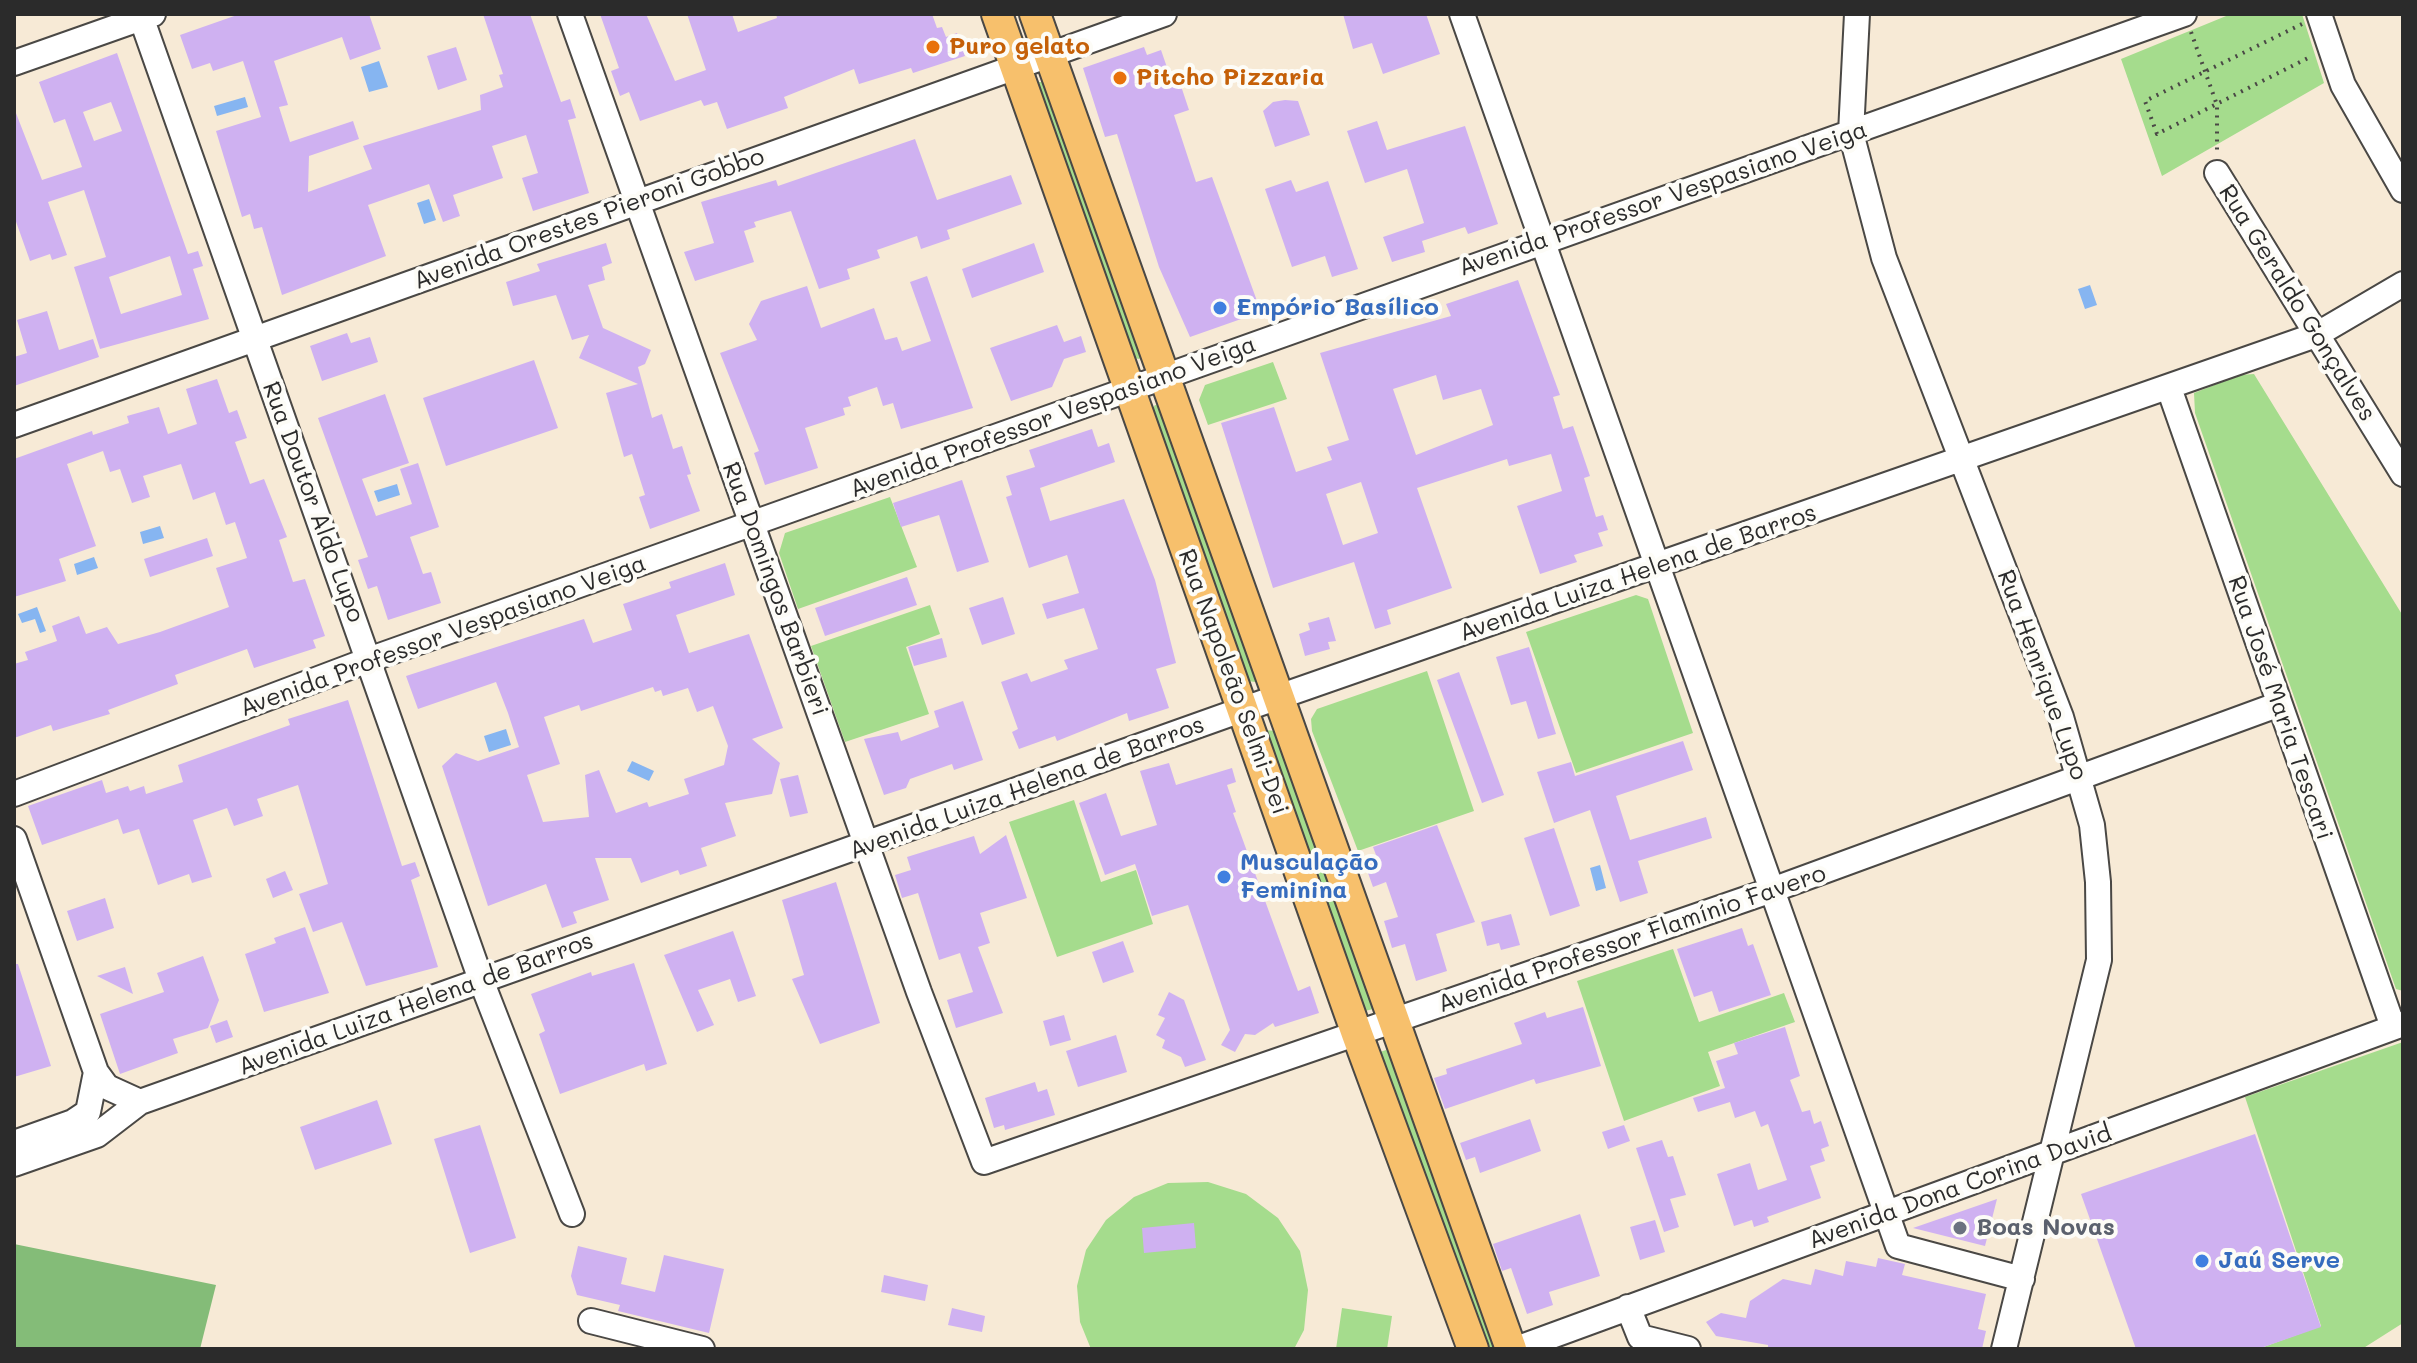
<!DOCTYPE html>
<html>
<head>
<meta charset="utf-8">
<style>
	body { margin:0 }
	#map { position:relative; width:2417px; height:1363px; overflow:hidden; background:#f7ead6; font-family:Mali,sans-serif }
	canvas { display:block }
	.frame { position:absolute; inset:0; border:16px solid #2b2b2b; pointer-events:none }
</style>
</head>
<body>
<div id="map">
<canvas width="2417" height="1363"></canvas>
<div class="frame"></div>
</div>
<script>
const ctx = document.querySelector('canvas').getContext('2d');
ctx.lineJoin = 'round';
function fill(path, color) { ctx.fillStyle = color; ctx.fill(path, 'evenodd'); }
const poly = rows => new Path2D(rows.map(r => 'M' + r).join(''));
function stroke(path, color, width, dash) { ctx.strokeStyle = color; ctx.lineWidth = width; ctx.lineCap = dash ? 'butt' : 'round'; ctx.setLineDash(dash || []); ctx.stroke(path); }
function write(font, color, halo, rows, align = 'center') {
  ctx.font = font + ' Mali,sans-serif'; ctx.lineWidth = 8; ctx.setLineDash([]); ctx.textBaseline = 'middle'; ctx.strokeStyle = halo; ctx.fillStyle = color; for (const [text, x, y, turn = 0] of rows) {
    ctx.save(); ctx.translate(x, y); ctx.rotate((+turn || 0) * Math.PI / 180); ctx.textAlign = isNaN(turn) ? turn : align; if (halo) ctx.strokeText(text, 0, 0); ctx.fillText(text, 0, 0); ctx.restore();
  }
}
fill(poly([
	[2231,14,2302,14,2324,83,2162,176,2121,59],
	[1035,82,1042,82,1051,91,1143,355,1139,359,1130,357],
	[1273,362,1287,399,1208,425,1199,400,1205,385],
	[2254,374,2403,616,2403,991,2396,989,2195,413,2194,393,2240,375],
	[1155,405,1161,406,1258,676,1255,682,1248,681,1151,411],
	[890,497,917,567,798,609,779,553,785,533],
	[1636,595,1648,599,1693,733,1576,773,1526,632],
	[930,605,940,634,906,647,929,714,845,742,811,646],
	[1427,671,1474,811,1358,851,1312,731,1311,719,1317,709],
	[1266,730,1275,731,1373,994,1373,1009,1365,1011,1358,1006,1264,738],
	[1074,800,1101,882,1136,870,1153,924,1057,957,1009,822],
	[1673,949,1699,1022,1784,993,1795,1022,1708,1052,1720,1086,1624,1121,1577,981],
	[2403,1042,2403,1323,2362,1349,2258,1349,2321,1326,2245,1097],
	[1386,1050,1393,1056,1500,1349,1483,1349,1379,1061,1380,1052],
	[1208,1182,1246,1194,1278,1218,1300,1251,1308,1290,1304,1330,1294,1349,1091,1349,1080,1322,1077,1286,1086,1250,1106,1220,1134,1197,1168,1183],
	[1342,1308,1392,1316,1387,1349,1336,1349]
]), '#a5dc8d');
fill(poly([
	[14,1244,216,1285,200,1349,14,1349]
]), '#84bc78');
fill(poly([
	[379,61,388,87,369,92,361,67],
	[245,97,248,107,217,116,214,106],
	[429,199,436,220,424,224,417,203],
	[2090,285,2097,305,2085,309,2078,289],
	[397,484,400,495,378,502,374,491],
	[160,526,164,538,143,544,140,532],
	[94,557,98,568,77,575,74,564],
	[37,607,46,631,40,633,35,619,22,623,18,614],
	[506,729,511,745,489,752,484,736],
	[632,761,654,771,649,781,627,771],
	[1600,865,1606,888,1596,891,1590,868]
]), '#86b5f1');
fill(poly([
	[240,14,369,14,381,49,350,60,342,37,274,61,288,105,279,107,290,142,353,121,359,139,309,156,308,192,372,169,363,146,481,110,480,95,503,87,499,75,503,74,483,14,530,14,561,102,570,99,576,118,568,120,589,193,533,211,522,178,538,173,526,135,492,146,503,178,453,195,460,216,443,222,429,184,368,205,386,256,282,295,262,227,254,229,250,214,242,217,216,131,261,117,243,61,213,71,210,63,192,69,180,35],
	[600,14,646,14,675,81,706,70,687,14,732,14,738,32,777,18,776,14,932,14,937,28,942,27,946,37,957,33,965,56,913,73,911,68,859,84,854,69,784,97,788,108,727,129,717,102,704,106,701,100,640,121,629,92,620,96,611,71,619,68],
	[1343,14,1426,14,1440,54,1383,74,1372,43,1353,49],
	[456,47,467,80,438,90,427,56],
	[1144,47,1147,55,1161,50,1172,82,1179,80,1189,110,1174,115,1196,182,1212,177,1261,312,1190,337,1159,267,1117,134,1105,137,1083,68],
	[117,53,188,254,198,251,203,266,193,269,209,319,100,349,74,267,106,257,84,190,48,202,67,255,52,260,50,254,30,261,14,216,14,108,42,180,82,167,65,119,54,123,39,82],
	[111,102,122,131,94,141,83,112],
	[170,256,182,295,121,314,109,277],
	[1285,100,1298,101,1310,135,1275,147,1263,111,1273,102],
	[1377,121,1387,150,1465,126,1498,224,1468,234,1465,227,1422,241,1425,252,1392,262,1383,237,1424,223,1407,169,1365,183,1347,131],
	[915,139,937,200,1011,175,1022,204,947,230,950,239,921,249,917,236,877,250,880,258,847,269,850,279,819,289,791,211,754,222,756,227,744,231,754,262,695,281,684,252,714,243,701,202,776,180,778,186],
	[1291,180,1296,192,1328,181,1358,269,1332,277,1325,256,1292,267,1265,189],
	[606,243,612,263,602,267,605,280,588,285,603,328,651,350,645,364,638,367,652,418,662,414,673,449,682,446,691,474,687,475,700,511,650,529,639,497,645,495,632,454,624,457,606,393,638,384,579,358,589,335,572,340,556,295,513,306,506,282,540,271,537,264],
	[1034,243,1044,272,972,298,962,269],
	[927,276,973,408,901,429,893,403,883,406,877,387,848,397,851,406,843,408,845,415,805,428,818,468,765,485,754,453,759,451,720,353,757,340,749,324,761,301,807,286,821,328,874,308,885,340,897,337,902,351,931,341,910,282],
	[1518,280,1560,395,1553,397,1563,429,1573,426,1590,476,1584,478,1596,517,1603,515,1608,530,1598,533,1603,546,1574,555,1577,562,1540,574,1517,506,1562,491,1551,454,1509,466,1507,459,1417,488,1452,588,1387,610,1391,624,1375,629,1354,562,1273,588,1221,423,1274,407,1296,472,1332,460,1327,447,1349,440,1320,353,1451,316,1446,304],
	[1436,375,1443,400,1481,389,1493,425,1416,455,1393,389],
	[1361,482,1378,533,1343,545,1326,494],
	[47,311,59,350,93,339,99,357,14,386,14,357,27,353,17,320],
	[1057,325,1064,342,1081,336,1086,352,1064,359,1052,387,1011,401,990,348],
	[347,333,351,343,370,337,378,362,322,381,310,346],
	[534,360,558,428,446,466,423,398],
	[217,379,229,413,237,410,247,438,235,442,250,484,264,479,287,537,279,540,293,582,305,579,325,636,313,640,316,648,254,668,247,649,175,675,178,684,108,710,110,714,53,731,51,725,14,738,14,664,28,660,25,652,57,641,52,626,79,616,86,634,107,627,118,644,160,632,229,607,216,568,247,558,235,522,226,525,215,492,193,500,181,464,143,476,150,497,132,503,120,469,110,472,103,451,67,464,96,546,59,559,66,581,14,597,14,459,92,431,93,435,129,423,127,416,159,407,168,434,197,424,186,389],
	[385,394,409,463,362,479,376,516,412,504,400,469,418,463,439,527,410,537,423,574,431,572,441,603,388,620,377,586,368,589,358,560,368,557,318,418],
	[1092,429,1098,447,1109,443,1115,462,1040,488,1050,521,1124,499,1155,580,1176,663,1156,669,1169,708,1129,721,1127,713,1057,741,1055,736,1019,749,1012,732,1018,729,1001,682,1027,673,1031,682,1068,669,1064,660,1098,649,1084,608,1047,619,1042,604,1079,593,1067,555,1029,568,1006,497,1012,495,1006,476,1035,467,1029,450],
	[962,480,989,562,957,572,939,515,901,527,893,503],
	[207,538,213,556,150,577,144,559],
	[725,563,735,595,676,615,689,653,749,634,783,728,752,739,780,763,772,794,725,803,736,836,701,848,707,866,680,875,678,870,641,883,631,858,595,858,609,900,573,912,577,923,562,928,546,884,488,906,442,766,456,753,478,761,519,747,508,713,496,682,418,709,406,676,584,619,593,643,632,630,623,604,671,588,669,582],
	[653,687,655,692,661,690,663,696,688,688,697,712,713,706,728,746,724,765,684,779,689,794,649,807,647,802,616,813,599,770,585,775,589,817,543,822,527,775,560,764,544,717,579,705,581,711],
	[907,577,917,605,825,636,815,608],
	[1003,597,1015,634,982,645,969,608],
	[1329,617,1336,641,1328,642,1330,649,1305,656,1299,634,1310,630,1308,623],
	[942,638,947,657,914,666,908,647],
	[1529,647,1556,734,1538,739,1526,701,1511,705,1496,657],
	[1459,672,1504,795,1482,803,1437,680],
	[348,700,402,866,415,862,420,876,411,880,438,967,366,986,342,922,313,932,299,894,328,884,298,785,257,799,263,816,234,826,227,808,193,820,212,877,192,883,189,874,158,885,139,829,123,834,118,819,42,845,28,806,102,780,106,793,128,786,130,791,144,786,146,794,183,782,178,765,290,725,288,719],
	[963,701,983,760,954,770,952,764,910,779,906,788,884,795,864,739,898,732,901,741,939,727,934,711],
	[1683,741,1693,770,1616,796,1630,840,1706,817,1712,838,1638,861,1648,893,1620,902,1590,810,1554,823,1537,772,1571,762,1575,776],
	[1169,763,1176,785,1232,768,1236,782,1227,785,1236,812,1233,813,1298,991,1310,986,1319,1013,1275,1027,1273,1023,1255,1035,1245,1034,1235,1052,1221,1045,1230,1030,1188,905,1152,916,1135,864,1105,875,1079,803,1106,793,1121,836,1157,825,1140,771],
	[798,775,808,813,790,817,780,779],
	[1437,825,1475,922,1436,934,1447,971,1416,981,1405,944,1392,948,1384,921,1398,917,1386,882,1373,887,1363,859,1376,855,1373,847],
	[1554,828,1580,906,1550,916,1524,838],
	[1006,835,1027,898,980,913,990,943,978,947,1003,1013,956,1028,947,1000,973,992,960,953,939,960,918,893,902,898,895,875,911,870,907,857,974,836,980,854],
	[285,871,293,890,273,898,266,879],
	[836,882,880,1023,820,1044,792,979,804,975,782,900],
	[105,898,114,928,77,941,67,911],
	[1511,914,1520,945,1501,950,1499,943,1487,946,1481,922],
	[305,927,329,993,264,1012,245,954,276,943,274,938],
	[1742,928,1748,946,1753,944,1771,995,1719,1012,1712,991,1694,997,1677,949],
	[733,931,756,996,738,1002,730,979,698,990,714,1025,697,1032,664,955],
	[1123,941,1134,972,1103,983,1092,952],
	[203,956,219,1000,208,1028,173,1039,178,1053,120,1074,100,1014,164,992,157,973],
	[634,963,667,1064,646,1071,644,1064,560,1094,539,1034,545,1031,531,994,591,972,592,976],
	[14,964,18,964,51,1066,14,1077],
	[125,967,133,994,97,976],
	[1169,992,1184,1000,1206,1060,1185,1067,1181,1057,1162,1048,1165,1040,1156,1035,1165,1018,1158,1015],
	[1583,1007,1601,1066,1536,1084,1534,1079,1445,1109,1434,1078,1447,1074,1446,1069,1522,1044,1514,1023,1545,1012,1547,1018],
	[1064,1015,1071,1040,1050,1046,1043,1021],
	[227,1020,233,1037,216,1043,210,1026],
	[1785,1027,1800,1076,1790,1080,1802,1112,1810,1110,1814,1124,1821,1121,1829,1146,1821,1149,1825,1161,1810,1166,1821,1198,1767,1217,1769,1222,1754,1227,1752,1220,1734,1226,1717,1174,1750,1163,1758,1190,1787,1180,1768,1124,1761,1127,1755,1111,1735,1118,1730,1102,1698,1112,1693,1098,1725,1088,1716,1061,1738,1054,1734,1043],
	[1116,1035,1127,1072,1078,1087,1066,1051],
	[1035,1082,1038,1092,1047,1089,1055,1115,1005,1130,1004,1125,994,1128,985,1098],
	[377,1100,392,1144,315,1170,300,1127],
	[1530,1119,1541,1151,1480,1173,1475,1157,1466,1160,1460,1143],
	[480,1125,516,1238,470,1253,434,1139],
	[1624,1125,1630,1141,1608,1149,1602,1132],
	[2255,1134,2321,1327,2258,1349,2136,1349,2081,1194],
	[1662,1140,1668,1157,1673,1156,1686,1195,1670,1199,1679,1227,1664,1232,1636,1148],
	[1997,1199,1985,1246,1913,1228],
	[1580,1214,1600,1276,1549,1292,1553,1305,1527,1314,1511,1268,1502,1271,1493,1244],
	[1655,1220,1665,1252,1640,1260,1630,1227],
	[1194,1223,1196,1248,1144,1253,1142,1228],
	[578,1246,627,1258,621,1284,655,1292,664,1255,724,1269,709,1333,618,1311,620,1305,577,1295,571,1276],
	[1878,1258,1905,1264,1902,1275,1986,1294,1978,1329,1986,1331,1982,1349,1768,1349,1768,1345,1716,1336,1706,1322,1721,1313,1746,1318,1750,1301,1783,1279,1811,1285,1815,1269,1843,1276,1846,1261,1876,1267],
	[884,1275,928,1285,925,1301,881,1292],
	[952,1308,985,1316,982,1332,948,1325]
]), '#cfb1f1');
const minor = poly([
	[140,14,481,980,572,1214],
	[570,14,919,992,984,1162,1772,890,2277,705],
	[1462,14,1898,1246,2022,1279],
	[1857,14,1851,133,1884,258,2061,717,2092,825,2098,882,2099,960,2004,1349],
	[2319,14,2343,85,2403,190],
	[14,63,153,14],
	[2217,173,2403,474],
	[2169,388,2393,1027],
	[14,425,1164,14],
	[14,794,371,659,2184,14],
	[14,839,96,1072,107,1087,140,1102],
	[14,1143,73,1122,88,1112,96,1072],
	[14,1164,97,1135,140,1102,1244,709,2316,335,2403,284],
	[1628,1307,1640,1337,1688,1349],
	[591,1321,702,1349],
	[1516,1349,2403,1024]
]);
const major = poly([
	[997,14,1357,1034,1473,1349],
	[1035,14,1511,1349]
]);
stroke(minor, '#4a4845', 28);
stroke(major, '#4a4845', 34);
stroke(poly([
	[2302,24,2145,101,2157,134,2312,56],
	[2191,32,2217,105,2217,155]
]), '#4a4845', 4, [2, 6]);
stroke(minor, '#fff', 24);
stroke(major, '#f7c06c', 30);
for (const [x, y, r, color] of [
	[933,47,8,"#e8710a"],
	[1120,78,8,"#e8710a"],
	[1220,308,8,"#3f7fe0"],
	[1224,877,8,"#3f7fe0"],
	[1960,1228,8,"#6b7280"],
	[2202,1261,8,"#3f7fe0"]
]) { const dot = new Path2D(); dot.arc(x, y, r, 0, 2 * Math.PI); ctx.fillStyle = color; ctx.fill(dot); stroke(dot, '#fdfcf7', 3); }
write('bold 24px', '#c56008', '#fdfcf7', [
	["Puro gelato",949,47],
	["Pitcho Pizzaria",1136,78]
], 'left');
write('24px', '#2b2b2b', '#fdfcf7', [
	["Avenida Professor Vespasiano Veiga",1663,199,-19],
	["Avenida Orestes Pieroni Gobbo",589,219,-20],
	["Rua Geraldo Gonçalves",2297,303,58],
	["Avenida Professor Vespasiano Veiga",1053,417,-20],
	["Rua Doutor Aldo Lupo",313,502,70],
	["Avenida Luiza Helena de Barros",1638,573,-19],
	["Rua Domingos Barbieri",775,589,70],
	["Avenida Professor Vespasiano Veiga",443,636,-20],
	["Rua Henrique Lupo",2042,675,70],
	["Rua Napoleão Selmi-Dei",1233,682,70],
	["Rua José Maria Tescari",2280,708,71],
	["Avenida Luiza Helena de Barros",1027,788,-20],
	["Avenida Professor Flamínio Favero",1632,939,-19],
	["Avenida Luiza Helena de Barros",416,1004,-20],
	["Avenida Dona Corina David",1960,1187,-20]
]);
write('bold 24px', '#366cbe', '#fdfcf7', [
	["Empório Basílico",1236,308],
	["Musculação",1240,863],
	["Feminina",1240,891],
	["Jaú Serve",2218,1261]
], 'left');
write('bold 24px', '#5b616d', '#fdfcf7', [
	["Boas Novas",1976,1228]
], 'left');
</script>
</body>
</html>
